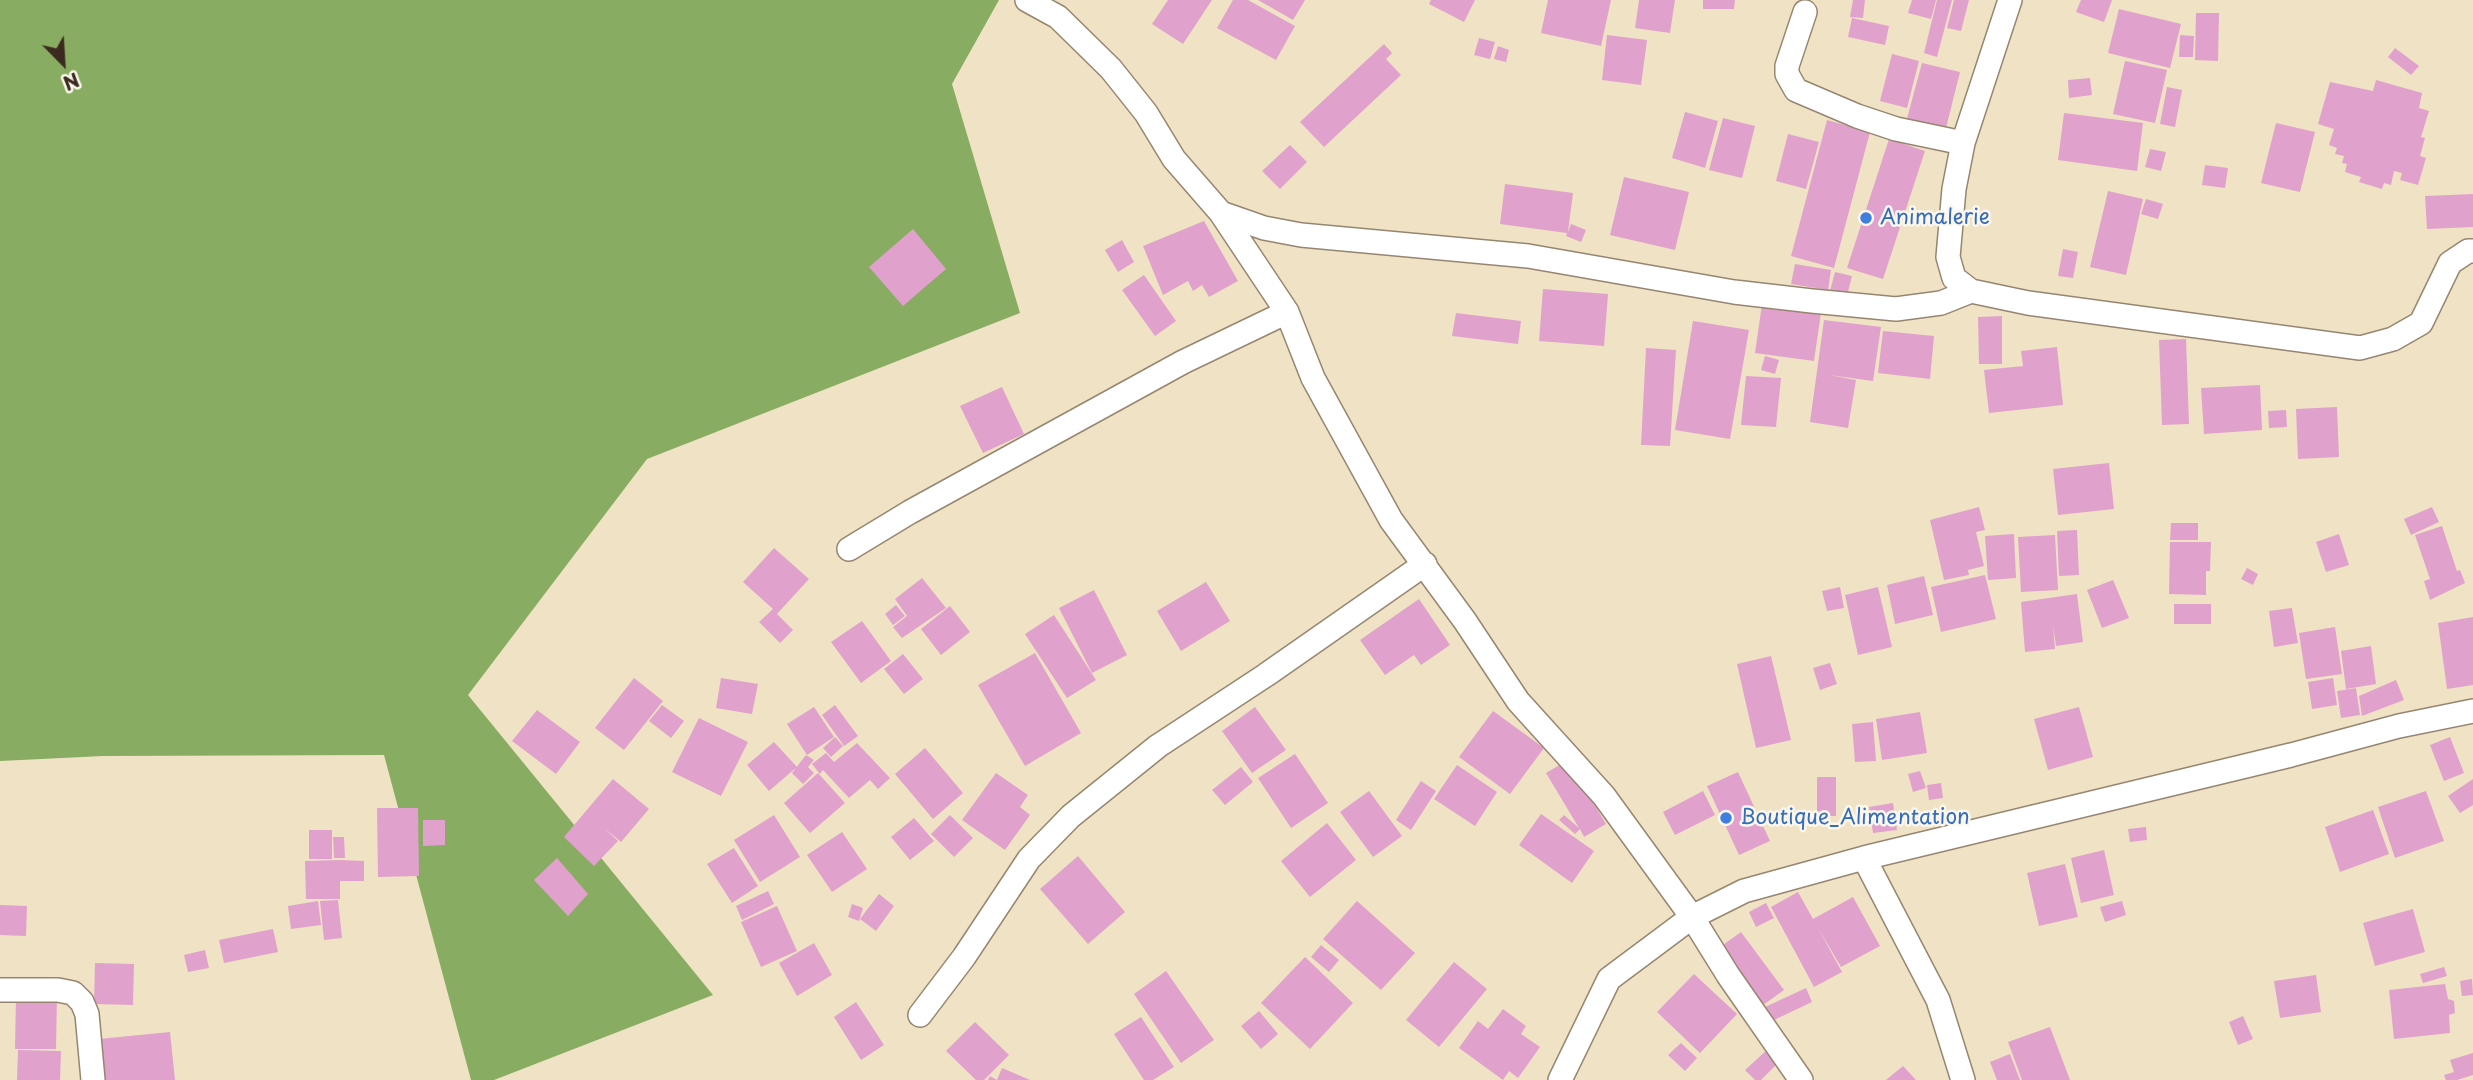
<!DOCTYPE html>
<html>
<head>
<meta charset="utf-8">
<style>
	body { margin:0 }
	#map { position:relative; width:2473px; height:1080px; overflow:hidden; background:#f0e2c4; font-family:"Playpen Sans",sans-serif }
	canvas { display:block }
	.north { position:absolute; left:28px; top:28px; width:70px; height:70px; -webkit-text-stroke:5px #fbf7ec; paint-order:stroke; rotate:156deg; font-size:19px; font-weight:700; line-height:28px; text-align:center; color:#3b2a1e }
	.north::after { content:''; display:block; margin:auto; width:24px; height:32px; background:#3b2a1e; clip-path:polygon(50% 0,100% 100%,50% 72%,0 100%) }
</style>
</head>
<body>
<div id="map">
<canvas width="2473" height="1080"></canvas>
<div class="north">N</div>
</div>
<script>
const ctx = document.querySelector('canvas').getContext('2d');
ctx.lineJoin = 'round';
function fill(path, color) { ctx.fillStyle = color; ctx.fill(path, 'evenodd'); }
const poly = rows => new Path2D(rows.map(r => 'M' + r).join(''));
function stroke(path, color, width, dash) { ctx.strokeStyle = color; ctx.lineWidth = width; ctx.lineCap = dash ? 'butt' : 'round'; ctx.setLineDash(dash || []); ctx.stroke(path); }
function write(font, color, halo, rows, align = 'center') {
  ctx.font = font + ' "Playpen Sans",sans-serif'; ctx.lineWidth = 5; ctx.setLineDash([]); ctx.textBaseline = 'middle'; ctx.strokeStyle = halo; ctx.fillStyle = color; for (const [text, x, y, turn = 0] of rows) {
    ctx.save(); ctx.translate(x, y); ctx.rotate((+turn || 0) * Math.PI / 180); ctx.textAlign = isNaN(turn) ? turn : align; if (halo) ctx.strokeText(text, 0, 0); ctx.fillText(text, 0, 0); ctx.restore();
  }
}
fill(poly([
	[0,0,999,0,952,84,1020,313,647,459,468,695,713,995,494,1080,471,1080,384,755,103,756,0,761]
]), '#88ac61');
fill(poly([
	[1168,0,1212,0,1183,44,1152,24],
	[1233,0,1248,0,1295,26,1276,60,1217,28],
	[1258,0,1305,0,1293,20],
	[1431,0,1475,0,1464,22,1429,4],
	[1548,0,1611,0,1601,46,1541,33],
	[1639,0,1675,0,1670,33,1635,28],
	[1703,0,1735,0,1734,9,1703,9],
	[1853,0,1865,0,1863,18,1850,17],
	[1912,0,1936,0,1931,19,1908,13],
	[1937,0,1952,0,1937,57,1924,53],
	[1954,0,1969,0,1961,31,1947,28],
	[2081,0,2112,0,2104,22,2076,12],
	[2119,9,2181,24,2170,68,2108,53],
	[2196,13,2219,13,2218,61,2195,60],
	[1852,18,1889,26,1885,45,1848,37],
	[1607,35,1647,40,1641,85,1602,80],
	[2180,35,2194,36,2193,57,2179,57],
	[1479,38,1495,42,1490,59,1474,55],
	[1384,44,1392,53,1386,59,1401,75,1324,147,1300,122],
	[1498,46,1509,50,1506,62,1494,59],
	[2395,48,2419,66,2411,75,2388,57],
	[1892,54,1919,61,1907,108,1880,101],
	[2125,61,2167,70,2155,123,2113,114],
	[1922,63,1960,72,1945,132,1906,122],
	[2090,78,2092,95,2069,98,2068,80],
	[2376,80,2422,93,2419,108,2429,111,2421,137,2425,138,2420,156,2426,158,2418,185,2400,180,2402,173,2394,171,2391,185,2384,183,2382,189,2359,182,2361,177,2345,172,2347,164,2342,163,2344,156,2335,154,2337,148,2329,145,2334,129,2318,124,2330,82,2373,91],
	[2167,87,2182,90,2175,127,2160,124],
	[1685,112,1718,121,1705,168,1672,158],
	[2064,113,2143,123,2137,171,2058,160],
	[1723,118,1755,126,1742,178,1709,170],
	[1827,120,1870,132,1834,268,1791,256],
	[2276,123,2315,132,2300,192,2261,183],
	[1788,134,1819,142,1806,189,1776,181],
	[1889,139,1925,151,1883,279,1847,268],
	[1290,145,1307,162,1280,189,1262,171],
	[2150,149,2166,152,2161,171,2145,167],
	[2205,165,2228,168,2225,188,2202,185],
	[1624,177,1689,192,1675,250,1610,235],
	[1505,184,1573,193,1568,232,1571,224,1586,230,1581,242,1566,236,1567,233,1500,224],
	[2108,191,2143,199,2126,275,2090,267],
	[2473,194,2473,227,2427,229,2425,196],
	[2146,199,2163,204,2158,219,2141,214],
	[1204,221,1238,281,1209,297,1202,285,1193,291,1188,281,1163,295,1143,246],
	[913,229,946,269,903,306,869,267],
	[1122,240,1134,262,1118,272,1105,250],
	[2063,249,2078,252,2073,278,2058,276],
	[1795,264,1831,270,1828,290,1791,284],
	[1835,272,1852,276,1847,296,1830,291],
	[1144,275,1176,321,1155,336,1122,290],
	[1543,289,1608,294,1604,346,1539,341],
	[1762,304,1821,313,1814,361,1755,353],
	[1456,313,1521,321,1518,344,1452,336],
	[2002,316,2002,364,1979,364,1978,317],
	[1824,320,1881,327,1873,381,1829,375,1856,380,1848,428,1810,422],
	[1693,321,1749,330,1730,439,1675,430],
	[1883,331,1934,336,1930,379,1878,373],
	[2186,339,2189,424,2162,425,2159,340],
	[2057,347,2063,405,1989,413,1984,370,2023,366,2021,351],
	[1646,348,1676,350,1670,446,1641,445],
	[1765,356,1779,360,1775,374,1761,370],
	[1746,376,1781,378,1776,427,1741,425],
	[2260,385,2262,430,2204,434,2201,388],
	[1002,387,1024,434,983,453,960,406],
	[2337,407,2339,457,2298,459,2296,409],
	[2286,410,2287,427,2269,428,2268,411],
	[2109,463,2114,509,2058,515,2053,469],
	[1979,507,1985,530,1976,532,1984,566,1968,570,1969,575,1944,580,1930,520],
	[2432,507,2439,522,2411,535,2404,519],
	[2171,523,2198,523,2198,540,2170,540],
	[2442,526,2457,571,2460,570,2465,583,2430,600,2424,581,2430,579,2415,535],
	[2077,530,2079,575,2059,576,2057,531],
	[2014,534,2016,578,1988,580,1985,536],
	[2339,534,2349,565,2326,572,2316,542],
	[2055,535,2058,590,2021,592,2018,537],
	[2170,542,2211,542,2210,571,2206,571,2206,595,2169,594],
	[774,548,809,579,777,614,793,630,780,643,759,622,773,609,743,582],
	[2247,568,2258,574,2253,585,2241,579],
	[1985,575,1996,619,1941,632,1931,587],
	[1924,576,1933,615,1895,624,1887,585],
	[922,578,946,608,902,638,893,627,907,616,895,599],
	[2113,580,2129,618,2102,628,2087,590],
	[1206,582,1230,621,1181,651,1157,611],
	[1840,587,1844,608,1827,611,1822,591],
	[1878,587,1892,647,1858,655,1845,595],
	[1094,590,1127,655,1092,673,1059,608],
	[2077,594,2083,642,2056,646,2053,625,2055,649,2025,652,2021,602],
	[1419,599,1450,645,1421,665,1414,655,1385,675,1360,640],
	[2174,604,2211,604,2211,624,2174,624],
	[896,605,905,616,893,625,885,614],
	[950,606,970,632,941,655,921,629],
	[2292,608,2298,643,2274,647,2269,611],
	[1054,615,1096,680,1067,698,1025,634],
	[2473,617,2473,685,2447,689,2438,623],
	[862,621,891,661,861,683,831,642],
	[2335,627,2342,674,2306,679,2299,633],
	[2371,646,2376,684,2346,689,2341,651],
	[1035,653,1081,733,1025,766,978,685],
	[903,654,923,679,904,694,884,669],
	[1771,656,1791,740,1756,748,1737,664],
	[1830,663,1837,684,1820,690,1813,668],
	[634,678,663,701,624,750,595,728],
	[721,678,758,684,752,714,716,708],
	[2333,678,2337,705,2312,709,2308,682],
	[2396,680,2404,700,2362,716,2359,696],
	[2356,688,2360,715,2341,718,2337,691],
	[662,705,684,721,671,738,649,721],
	[835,705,858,736,844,746,822,715],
	[814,707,834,737,807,755,787,724],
	[1255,707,1286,750,1252,773,1222,731],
	[2079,707,2093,757,2048,770,2034,719],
	[537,710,580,742,556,774,512,741],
	[1493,711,1544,748,1510,794,1459,757],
	[1920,712,1927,753,1882,760,1876,719],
	[699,718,748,742,721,796,672,772],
	[1873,722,1876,761,1855,762,1852,724],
	[835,737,843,746,831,757,823,748],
	[2450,737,2464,773,2444,781,2430,745],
	[774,742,797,767,769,791,747,765],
	[857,743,890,778,878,789,870,780,849,798,823,770,820,774,812,764,826,753,834,762],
	[925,748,963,793,933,819,895,774],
	[1295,754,1328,803,1291,828,1258,778],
	[806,755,814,760,808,767,814,773,803,784,792,773],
	[1568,760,1606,824,1584,837,1580,829,1575,834,1559,820,1564,815,1579,828,1546,773],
	[1457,765,1497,792,1475,826,1434,799],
	[1241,767,1253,782,1225,805,1212,790],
	[1920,771,1926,788,1913,792,1908,774],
	[1738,772,1770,841,1739,855,1707,786],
	[818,773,845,803,810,833,784,803],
	[996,773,1028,795,1020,807,1030,815,1005,850,962,820],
	[1817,777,1836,777,1836,816,1817,816],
	[613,779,649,809,621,842,604,828,618,841,594,866,564,837],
	[2473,779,2473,805,2460,813,2448,796],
	[1421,781,1436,791,1411,830,1396,820],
	[1941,783,1943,798,1929,800,1927,785],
	[1369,791,1402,836,1373,857,1340,812],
	[1703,791,1715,815,1675,835,1663,812],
	[2426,791,2444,841,2395,858,2378,807],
	[1893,803,1897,830,1873,833,1869,807],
	[377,808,418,808,419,876,378,877],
	[2373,810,2389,854,2340,872,2325,827],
	[1541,814,1594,851,1572,883,1519,845],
	[774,815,800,857,760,882,734,840],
	[950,815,973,838,954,857,931,834],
	[914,818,934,841,910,860,891,837],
	[423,820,445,820,445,845,423,846],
	[1327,823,1356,860,1310,897,1281,861],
	[2146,827,2147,840,2130,842,2128,829],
	[309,830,332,830,332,859,309,859],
	[842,832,867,869,832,892,807,855],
	[333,837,344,837,345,858,334,858],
	[734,848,758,886,732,903,707,864],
	[2104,850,2114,895,2081,903,2071,858],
	[1078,856,1125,912,1088,944,1040,889],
	[557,858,588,894,568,916,534,880],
	[340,860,364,861,364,881,340,881,340,899,306,899,305,861],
	[2065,864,2078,917,2039,926,2027,873],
	[768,891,774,904,742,920,736,906],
	[1798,892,1813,919,1853,897,1880,946,1841,967,1818,928,1842,972,1814,987,1771,907],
	[879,894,894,906,876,931,860,919],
	[338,900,342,938,324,940,320,901],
	[318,901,321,925,291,929,288,906],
	[1357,901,1415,953,1381,990,1323,939],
	[2122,901,2126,915,2105,922,2100,907],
	[1766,903,1774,918,1756,927,1749,912],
	[852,904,863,908,859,921,848,917],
	[0,905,27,906,26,936,0,935],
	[777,906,797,951,761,967,741,922],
	[2413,909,2425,952,2375,966,2363,923],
	[273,929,278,952,224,963,219,940],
	[1741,932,1784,990,1759,1008,1716,950],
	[814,943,832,975,797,996,779,963],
	[1321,945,1339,960,1329,972,1311,957],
	[205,950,209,968,188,972,184,955],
	[1305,957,1353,1003,1310,1049,1261,1003],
	[1454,962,1487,989,1439,1047,1406,1020],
	[95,963,134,964,133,1005,94,1004],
	[2444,967,2447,976,2423,983,2420,974],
	[1166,971,1214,1040,1181,1063,1134,994],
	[1694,974,1737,1014,1700,1053,1657,1012],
	[2316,975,2321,1012,2280,1018,2274,981],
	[2472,979,2473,995,2462,996,2460,981],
	[2445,984,2448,999,2454,1001,2455,1013,2449,1015,2450,1033,2394,1039,2389,990],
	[1806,988,1812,1002,1772,1021,1765,1007],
	[16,996,57,997,56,1049,15,1049],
	[856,1002,884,1045,861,1060,834,1017],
	[1503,1009,1526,1026,1521,1034,1540,1047,1518,1078,1509,1071,1503,1080,1459,1048,1478,1021,1488,1029],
	[1259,1011,1278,1034,1261,1049,1241,1026],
	[2243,1016,2253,1039,2238,1045,2229,1022],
	[1141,1017,1174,1067,1153,1080,1144,1080,1114,1034],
	[975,1022,1009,1055,984,1080,976,1080,946,1051],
	[2050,1027,2070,1080,2022,1080,2008,1042],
	[170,1032,175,1080,102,1080,99,1039],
	[1681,1043,1697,1058,1685,1071,1668,1055],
	[1768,1049,1780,1061,1761,1080,1755,1080,1745,1070],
	[18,1050,61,1051,60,1080,17,1080],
	[2473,1053,2473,1075,2457,1080,2446,1080,2444,1075,2454,1072,2450,1060],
	[2010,1054,2020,1080,1997,1080,1990,1062],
	[1903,1066,1916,1080,1886,1080],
	[1002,1068,1030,1080,988,1080,990,1076,997,1080]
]), '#e0a2cc');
const minor = poly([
	[1027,0,1058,17,1111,69,1146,113,1174,159,1221,213,1287,312,1313,378,1391,520,1465,621,1518,701,1604,796,1692,917,1728,975,1801,1080],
	[2010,0,1963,143,1954,189,1948,257,1954,278,1971,291,2028,303,2360,348,2393,339,2421,323,2450,263,2468,251,2473,251],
	[1805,12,1787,66,1787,74,1796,90,1857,116,1896,129,1963,143],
	[1221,213,1264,228,1301,235,1528,256,1734,292,1812,301,1896,309,1941,303,1971,291],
	[849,549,910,512,1183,362,1287,312],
	[1864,858,1938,1000,1963,1080],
	[0,990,58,990,73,993,82,1002,87,1014,93,1080],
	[920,1015,964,957,1029,859,1071,816,1158,746,1266,675,1425,564],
	[1560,1080,1609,979,1692,917,1744,891,1864,858,2291,755,2399,726,2473,711]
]);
stroke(minor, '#968671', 26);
stroke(minor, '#fff', 23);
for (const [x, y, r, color] of [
	[1866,218,7,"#3f7fe0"],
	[1726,818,7,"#3f7fe0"]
]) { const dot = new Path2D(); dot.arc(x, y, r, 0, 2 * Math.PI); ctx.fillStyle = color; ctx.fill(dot); stroke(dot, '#fbf7ec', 2.5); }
write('21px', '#366cbe', '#fbf7ec', [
	["Animalerie",1880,218],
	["Boutique_Alimentation",1740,818]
], 'left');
</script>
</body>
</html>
